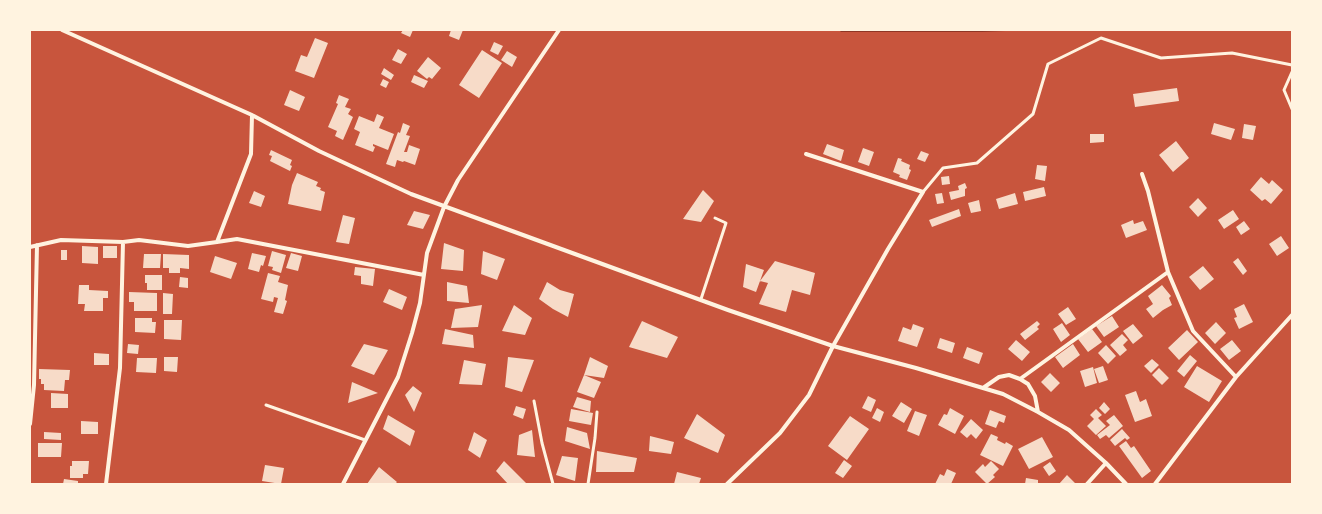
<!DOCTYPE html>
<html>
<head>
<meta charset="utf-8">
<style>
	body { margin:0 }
	#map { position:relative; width:1322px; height:514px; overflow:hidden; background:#c8553d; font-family:Manrope,sans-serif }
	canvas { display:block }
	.frame { position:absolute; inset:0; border:31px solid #fff3e0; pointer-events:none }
</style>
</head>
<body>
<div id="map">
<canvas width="1322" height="514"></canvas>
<div class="frame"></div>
</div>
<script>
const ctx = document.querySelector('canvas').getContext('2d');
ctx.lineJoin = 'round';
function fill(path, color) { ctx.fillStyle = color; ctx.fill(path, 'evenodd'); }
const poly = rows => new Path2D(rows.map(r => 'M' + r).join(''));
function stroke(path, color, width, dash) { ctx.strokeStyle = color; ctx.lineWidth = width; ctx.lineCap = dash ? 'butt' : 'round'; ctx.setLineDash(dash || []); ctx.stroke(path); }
fill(poly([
	[839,30,1029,30,982,32,841,32]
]), '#8f3625');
fill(poly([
	[403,30,413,30,410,37,401,33],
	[451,30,463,30,459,40,449,36],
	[315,38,328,43,314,78,295,71,301,55,307,57],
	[494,42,503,46,498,55,490,51],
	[398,49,407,54,401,64,392,60],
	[482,50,502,63,479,98,459,85],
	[507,51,517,57,512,67,501,60],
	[428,57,441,68,432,79,429,77,427,79,417,71],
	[384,68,394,75,391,80,381,74],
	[414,75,428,81,424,88,411,82],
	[383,79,389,82,386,88,380,85],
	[1177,88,1179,101,1135,107,1133,94],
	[290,90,305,97,299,111,284,105],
	[339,95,349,99,345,107,351,109,348,114,353,117,343,140,335,136,337,131,328,127,338,104,336,103],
	[377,114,384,117,379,128,394,134,388,150,373,144,373,146,375,147,373,152,355,145,360,132,354,129,359,116,374,122],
	[403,123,410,126,406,135,410,136,404,152,407,152,409,145,420,149,415,165,404,161,403,162,397,160,395,167,386,164,398,132,400,133],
	[1214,123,1235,129,1231,140,1211,134],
	[1244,124,1256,126,1253,140,1242,138],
	[1090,134,1104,134,1104,142,1090,143],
	[1176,141,1189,158,1173,172,1159,155],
	[827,144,844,150,841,161,823,154],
	[863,148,874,152,869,166,858,162],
	[271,150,292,160,290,165,292,166,290,171,270,161,272,156,269,155],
	[921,151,929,154,925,162,917,159],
	[898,158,902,159,901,161,910,165,909,169,911,170,907,180,899,177,900,175,893,172],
	[1037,165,1047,166,1045,181,1035,179],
	[297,173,318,182,316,186,321,188,320,190,325,192,321,211,288,204,292,185],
	[949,176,950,184,942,185,941,177],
	[1261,177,1269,184,1272,180,1283,190,1271,204,1265,199,1262,201,1250,190],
	[965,183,967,188,965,189,965,196,951,200,949,192,959,190,958,186],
	[1044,187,1046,196,1025,201,1023,192],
	[703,190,714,201,701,222,683,219],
	[254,191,265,196,261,207,249,203],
	[942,193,944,203,937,204,935,194],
	[1015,193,1018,204,999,209,996,199],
	[1198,198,1207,208,1198,217,1189,207],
	[979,200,981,211,971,213,968,203],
	[959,209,961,216,932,227,929,220],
	[1233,210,1239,219,1224,229,1218,220],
	[414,211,430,215,423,229,407,225],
	[343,215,355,218,349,244,336,242],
	[1133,220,1134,224,1143,221,1147,230,1126,238,1121,225],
	[1244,221,1250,229,1241,235,1236,227],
	[1281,236,1289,248,1277,256,1269,244],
	[444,243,464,250,463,271,441,269],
	[82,246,98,247,98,264,82,263],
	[103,246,117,246,117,258,103,258],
	[61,250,67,250,67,260,61,260],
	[272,251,286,255,281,273,272,270,273,267,268,266],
	[483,251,505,259,497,280,481,274],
	[252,253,266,256,263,266,261,265,259,272,248,269],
	[291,253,302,256,298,271,286,268],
	[144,254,161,254,160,268,143,268],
	[163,254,189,255,189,269,180,268,180,273,169,273,169,268,163,268],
	[215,256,237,263,231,279,210,272],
	[1238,258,1247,271,1243,275,1233,262],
	[775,261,815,273,810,295,792,290,786,312,759,304,768,283,760,281],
	[746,264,764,270,756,292,743,287],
	[1203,266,1214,279,1200,290,1189,277],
	[355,267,375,269,373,286,361,284,361,276,354,275],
	[268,273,280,276,278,282,288,285,285,300,287,301,283,314,274,312,278,298,274,297,273,302,261,299],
	[145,275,162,275,162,290,147,290,147,283,145,283],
	[180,277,188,278,188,288,179,287],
	[447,282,467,286,469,303,447,301],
	[547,282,560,290,574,294,568,317,553,309,539,299],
	[79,285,89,285,89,290,108,291,108,298,103,298,103,311,84,311,85,304,78,304],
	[1162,285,1171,296,1169,298,1172,305,1163,310,1153,318,1146,309,1153,304,1148,296],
	[389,289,407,297,402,310,383,302],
	[129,292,157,293,157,311,134,311,134,302,129,302],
	[163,293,173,294,172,314,163,314],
	[1244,304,1253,322,1239,329,1234,318,1237,317,1234,309],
	[482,305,478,327,451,328,455,309],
	[514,305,532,318,525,335,502,331],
	[1068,307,1076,319,1066,325,1058,314],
	[1112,316,1119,327,1104,337,1096,326],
	[135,318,152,318,152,322,156,322,155,333,135,332],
	[164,320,182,320,181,340,164,339],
	[642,321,678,337,667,358,629,347],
	[1037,321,1040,324,1037,327,1039,329,1025,340,1020,334],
	[1216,322,1226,333,1215,344,1205,333],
	[1062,323,1070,335,1061,342,1053,329],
	[913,324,924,328,917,347,898,341,903,327,911,330],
	[1133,324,1143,336,1133,344,1123,331],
	[445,329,473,335,474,348,442,344],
	[1092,329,1102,342,1088,352,1078,339],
	[1187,330,1198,342,1179,360,1168,348],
	[1122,334,1128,340,1123,345,1127,350,1120,356,1110,345],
	[940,338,955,343,952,353,937,348],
	[1016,340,1030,352,1022,361,1008,349],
	[1232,340,1241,351,1229,360,1220,349],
	[128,344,139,345,138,354,127,353],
	[364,344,388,350,374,375,351,366],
	[1073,344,1080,355,1063,368,1055,357],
	[1106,345,1116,356,1108,364,1098,353],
	[967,347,983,353,979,364,963,358],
	[94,353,109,354,109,365,94,365],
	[1190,355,1197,361,1184,377,1177,371],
	[164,357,178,357,177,372,164,371],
	[508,357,534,360,522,392,505,387],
	[590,357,608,366,604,378,584,375],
	[137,358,157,358,156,373,136,372],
	[1152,359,1159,365,1151,373,1144,366],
	[464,360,486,364,482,385,459,384],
	[1103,366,1108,380,1099,383,1094,369],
	[1197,366,1222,381,1209,402,1184,387],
	[1093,367,1097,383,1085,387,1080,371],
	[1159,368,1169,378,1162,385,1152,375],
	[39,369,70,370,69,380,65,380,64,391,44,390,44,384,41,384,41,379,39,379],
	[1050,373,1060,383,1051,392,1041,382],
	[584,375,601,382,594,398,577,392],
	[352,382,378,393,348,403],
	[413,386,422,393,414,412,405,395],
	[1136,391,1140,402,1146,399,1152,416,1135,422,1125,395],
	[51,393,68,394,68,408,51,408],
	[868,396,876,400,871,412,862,408],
	[577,397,591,401,590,412,573,407],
	[901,402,912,409,904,423,892,416],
	[1104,402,1110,409,1105,414,1099,408],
	[516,406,526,409,523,419,513,415],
	[877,408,884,412,880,422,872,418],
	[950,408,964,416,955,434,938,425,944,414,947,415],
	[571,409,593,413,591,425,569,421],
	[1096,409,1102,415,1098,418,1106,426,1096,435,1087,426,1094,419,1090,415],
	[990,410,1006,416,1004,423,999,421,996,428,985,424],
	[915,411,927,415,919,436,907,431],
	[697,414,725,435,718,453,684,438],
	[388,415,415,431,410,446,383,429],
	[1114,415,1123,426,1109,438,1106,435,1100,439,1097,435,1110,425,1106,421],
	[850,416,869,429,847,460,828,446],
	[971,419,983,430,976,439,971,434,967,438,960,432],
	[81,421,98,422,98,434,81,434],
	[567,427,587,433,590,449,565,441],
	[1122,429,1130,438,1127,440,1125,438,1115,446,1110,440],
	[532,430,535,457,517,455,519,435],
	[44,432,61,433,61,440,44,439],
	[474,432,487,440,480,458,468,450],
	[991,434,998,437,997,440,1005,444,1006,442,1013,446,1003,466,980,455],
	[650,436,674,442,671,454,649,451],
	[1042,437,1053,457,1029,469,1018,449],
	[1126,441,1131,448,1134,446,1151,471,1142,478,1119,446],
	[38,443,62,443,61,457,38,457],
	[597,451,637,458,634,472,596,472],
	[562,456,578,458,575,481,556,475],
	[844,460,852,466,843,478,835,473],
	[72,461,89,461,88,474,83,474,83,478,70,478,70,466,72,466],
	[504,461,526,483,508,484,496,471],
	[991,461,999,469,993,475,995,477,987,484,975,472,983,464,985,467],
	[1050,462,1056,471,1049,476,1043,467],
	[265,465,284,468,281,484,262,481],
	[379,467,397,482,395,484,367,484],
	[947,469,956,473,951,484,935,484,940,474,944,476],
	[677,472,701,478,699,484,674,484],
	[1067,475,1076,484,1059,484],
	[1026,478,1038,480,1038,484,1025,484],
	[64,479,78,481,78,484,63,484]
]), '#f7dbc8');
stroke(poly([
	[1292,72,1284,90,1292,109],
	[923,192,943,168,977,163,1033,114,1048,64,1101,38,1161,58,1232,53,1292,65],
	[701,299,726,223,715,218],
	[534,401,542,443,553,484],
	[266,405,365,440],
	[588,484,595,438,597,412]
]), '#fff3e0', 3);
stroke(poly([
	[62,30,252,115,319,151,411,194,728,310,833,346,916,368,1003,394,1038,412,1069,430,1106,463,1126,484],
	[1142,174,1148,191,1168,272,1193,331,1236,377],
	[217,242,237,239,424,275],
	[30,247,61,240,123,242,139,240,188,246,217,242,251,154,252,115],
	[1020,379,1168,272],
	[983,388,999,377,1009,375,1020,379,1028,384,1035,396,1038,412],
	[30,424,34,385,37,245],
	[106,484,120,368,123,242],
	[343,484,398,377,412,333,420,303,427,253,444,207,458,180,559,30],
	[727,484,780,433,809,395,833,346,888,249,923,192,806,154],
	[1087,484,1106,463],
	[1155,484,1236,377,1292,315]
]), '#fff3e0', 4);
</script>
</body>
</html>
